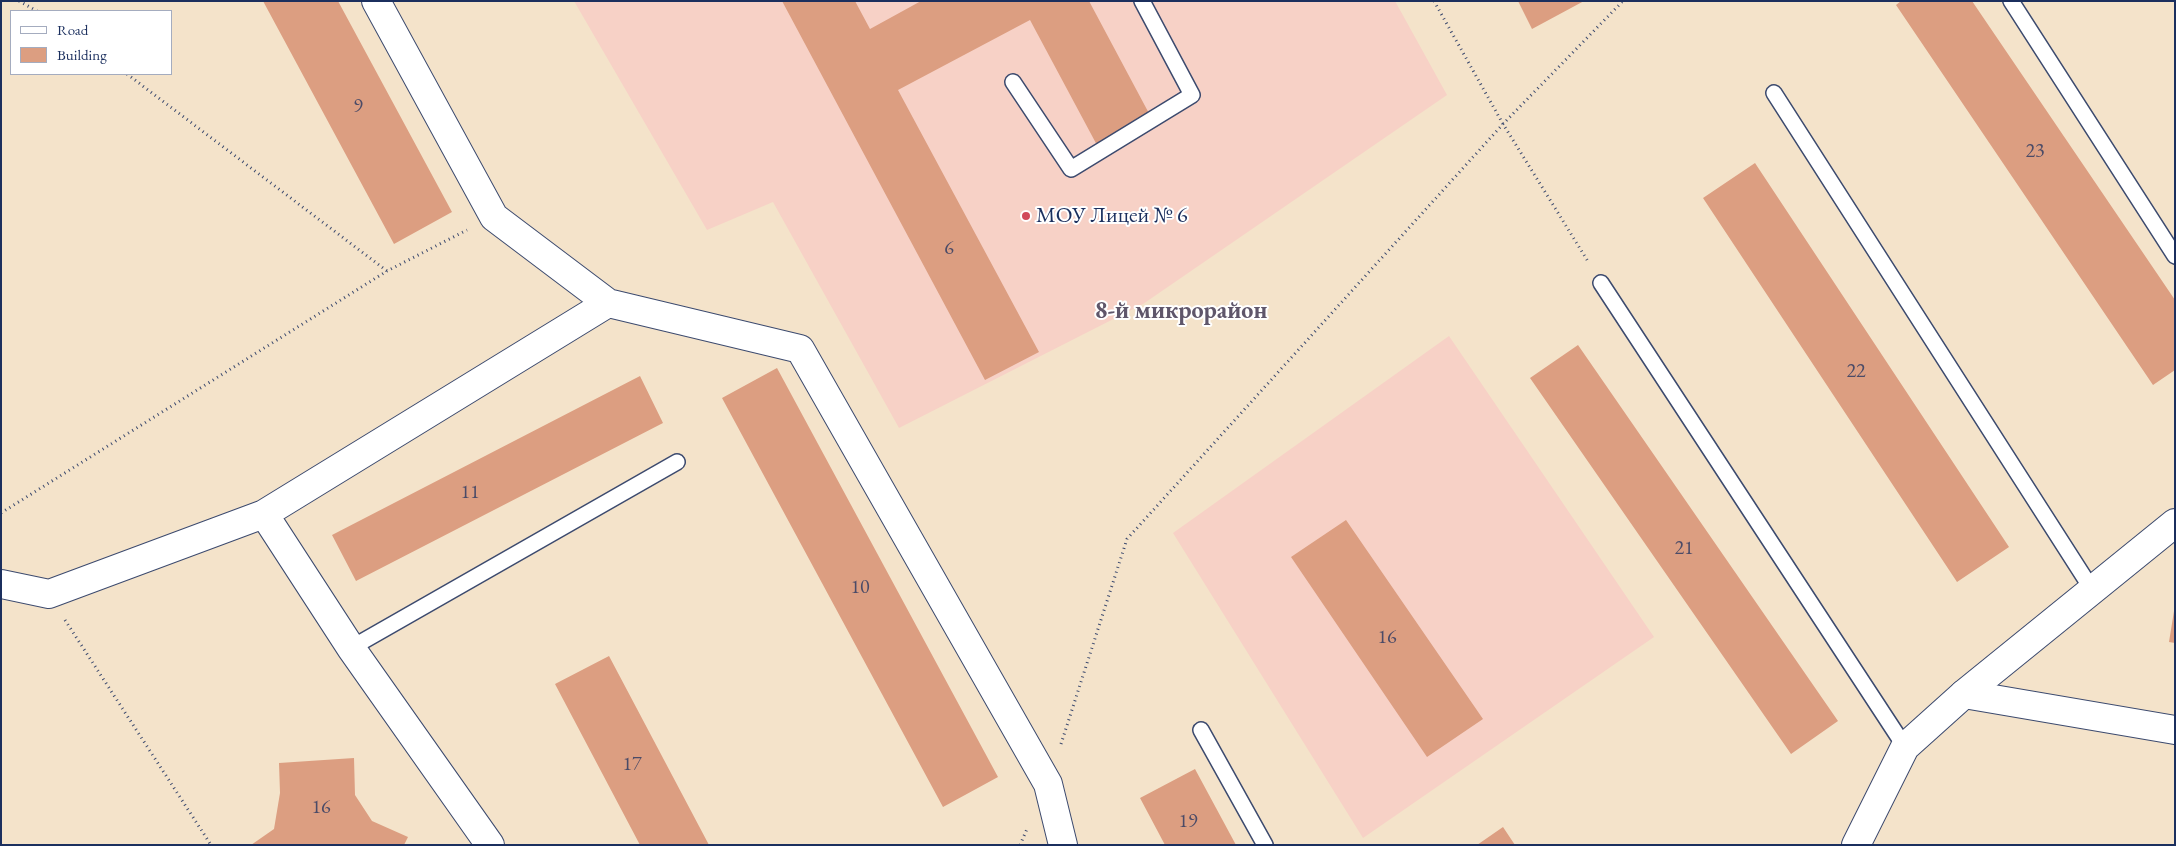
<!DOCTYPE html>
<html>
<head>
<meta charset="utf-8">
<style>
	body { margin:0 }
	#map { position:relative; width:2176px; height:846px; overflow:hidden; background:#f4e3ca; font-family:"EB Garamond",serif }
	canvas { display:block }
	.frame { position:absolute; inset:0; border:2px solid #1b2f5e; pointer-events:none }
	.legend { position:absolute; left:10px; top:10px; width:162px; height:65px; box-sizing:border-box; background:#fff; border:1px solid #a4acbf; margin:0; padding:6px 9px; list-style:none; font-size:15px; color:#1b2f5e }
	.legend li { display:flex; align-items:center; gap:10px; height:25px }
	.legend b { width:25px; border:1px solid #a4acbf }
</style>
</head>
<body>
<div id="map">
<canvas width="2176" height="846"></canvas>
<div class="frame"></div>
<ul class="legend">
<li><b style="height:6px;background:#fff"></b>Road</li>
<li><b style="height:14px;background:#dc9e81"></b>Building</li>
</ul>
</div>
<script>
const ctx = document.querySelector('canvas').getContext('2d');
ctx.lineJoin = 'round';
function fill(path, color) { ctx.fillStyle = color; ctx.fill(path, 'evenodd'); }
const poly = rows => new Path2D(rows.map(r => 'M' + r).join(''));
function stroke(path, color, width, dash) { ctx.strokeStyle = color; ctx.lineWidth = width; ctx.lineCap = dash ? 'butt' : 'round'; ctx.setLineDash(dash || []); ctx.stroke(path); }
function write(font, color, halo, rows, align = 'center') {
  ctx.font = font + ' "EB Garamond",serif'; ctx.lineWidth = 4; ctx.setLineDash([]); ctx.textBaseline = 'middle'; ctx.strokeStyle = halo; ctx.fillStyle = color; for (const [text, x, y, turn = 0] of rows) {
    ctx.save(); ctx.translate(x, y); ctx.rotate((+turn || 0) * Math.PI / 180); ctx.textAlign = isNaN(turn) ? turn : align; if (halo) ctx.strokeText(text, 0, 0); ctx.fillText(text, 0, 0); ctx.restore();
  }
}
fill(poly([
	[574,1,1395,1,1447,95,1143,304,899,428,773,202,707,230],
	[1449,336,1654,637,1363,838,1173,533]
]), '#f7d1c6');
fill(poly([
	[263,1,338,1,452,212,394,244],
	[782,1,855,1,870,29,921,1,1089,1,1152,119,1098,147,1030,20,898,90,1039,352,985,380],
	[1518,1,1584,1,1532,29],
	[1901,1,1972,1,2175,300,2175,370,2153,385,1896,5],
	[1755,163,2009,547,1957,582,1703,198],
	[1578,345,1838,721,1791,754,1530,378],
	[777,368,998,777,943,807,722,398],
	[640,376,663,423,356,581,332,535],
	[1346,520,1483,719,1427,757,1291,557],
	[2174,611,2175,611,2175,643,2169,642],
	[609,656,709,845,640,845,555,684],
	[354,758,355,795,372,821,408,837,404,845,251,845,274,829,280,793,279,763],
	[1195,769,1236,845,1165,845,1140,798],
	[1503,827,1515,845,1477,845]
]), '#dc9e81');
const service = poly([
	[2011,1,2175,256],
	[1013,82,1071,169,1192,95,1142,1],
	[1774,93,2093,591],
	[1601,283,1905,747],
	[351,648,677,462],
	[1201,730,1265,845]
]);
const minor = poly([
	[376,1,494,217,608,303,800,349,1048,784,1063,845],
	[264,514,351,648,490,845],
	[1,584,49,594,264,514,608,303],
	[1964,694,2175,730]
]);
const tertiary = poly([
	[1856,845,1905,747,1964,694,2175,523]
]);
stroke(service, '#3c4a6e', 18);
stroke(minor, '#3c4a6e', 30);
stroke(tertiary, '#3c4a6e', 30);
stroke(poly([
	[19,1,37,11],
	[1434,1,1503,124,1589,263],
	[127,74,387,271],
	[1,513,387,271,467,230],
	[65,620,211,845],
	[1061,744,1127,539,1503,124,1623,1],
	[1020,845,1027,829]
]), '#3c4a6e', 3, [1, 4]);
stroke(service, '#fff', 15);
stroke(minor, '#fff', 28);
stroke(tertiary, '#fff', 28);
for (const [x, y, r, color] of [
	[1026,216,5,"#d1495b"]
]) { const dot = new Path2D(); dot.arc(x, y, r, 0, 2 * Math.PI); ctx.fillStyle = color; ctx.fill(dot); stroke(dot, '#fff', 2); }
write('20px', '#4b4b67', null, [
	["9",358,107],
	["23",2035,152],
	["6",949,249],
	["22",1856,372],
	["11",470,493],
	["21",1684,549],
	["10",860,588],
	["16",1387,638],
	["17",632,765],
	["16",321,808],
	["19",1188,822]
]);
write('22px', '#1b2f5e', '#fff', [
	["МОУ Лицей № 6",1036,216]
], 'left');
write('bold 24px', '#5f566a', '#fff', [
	["8-й микрорайон",1181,311]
]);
</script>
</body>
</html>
